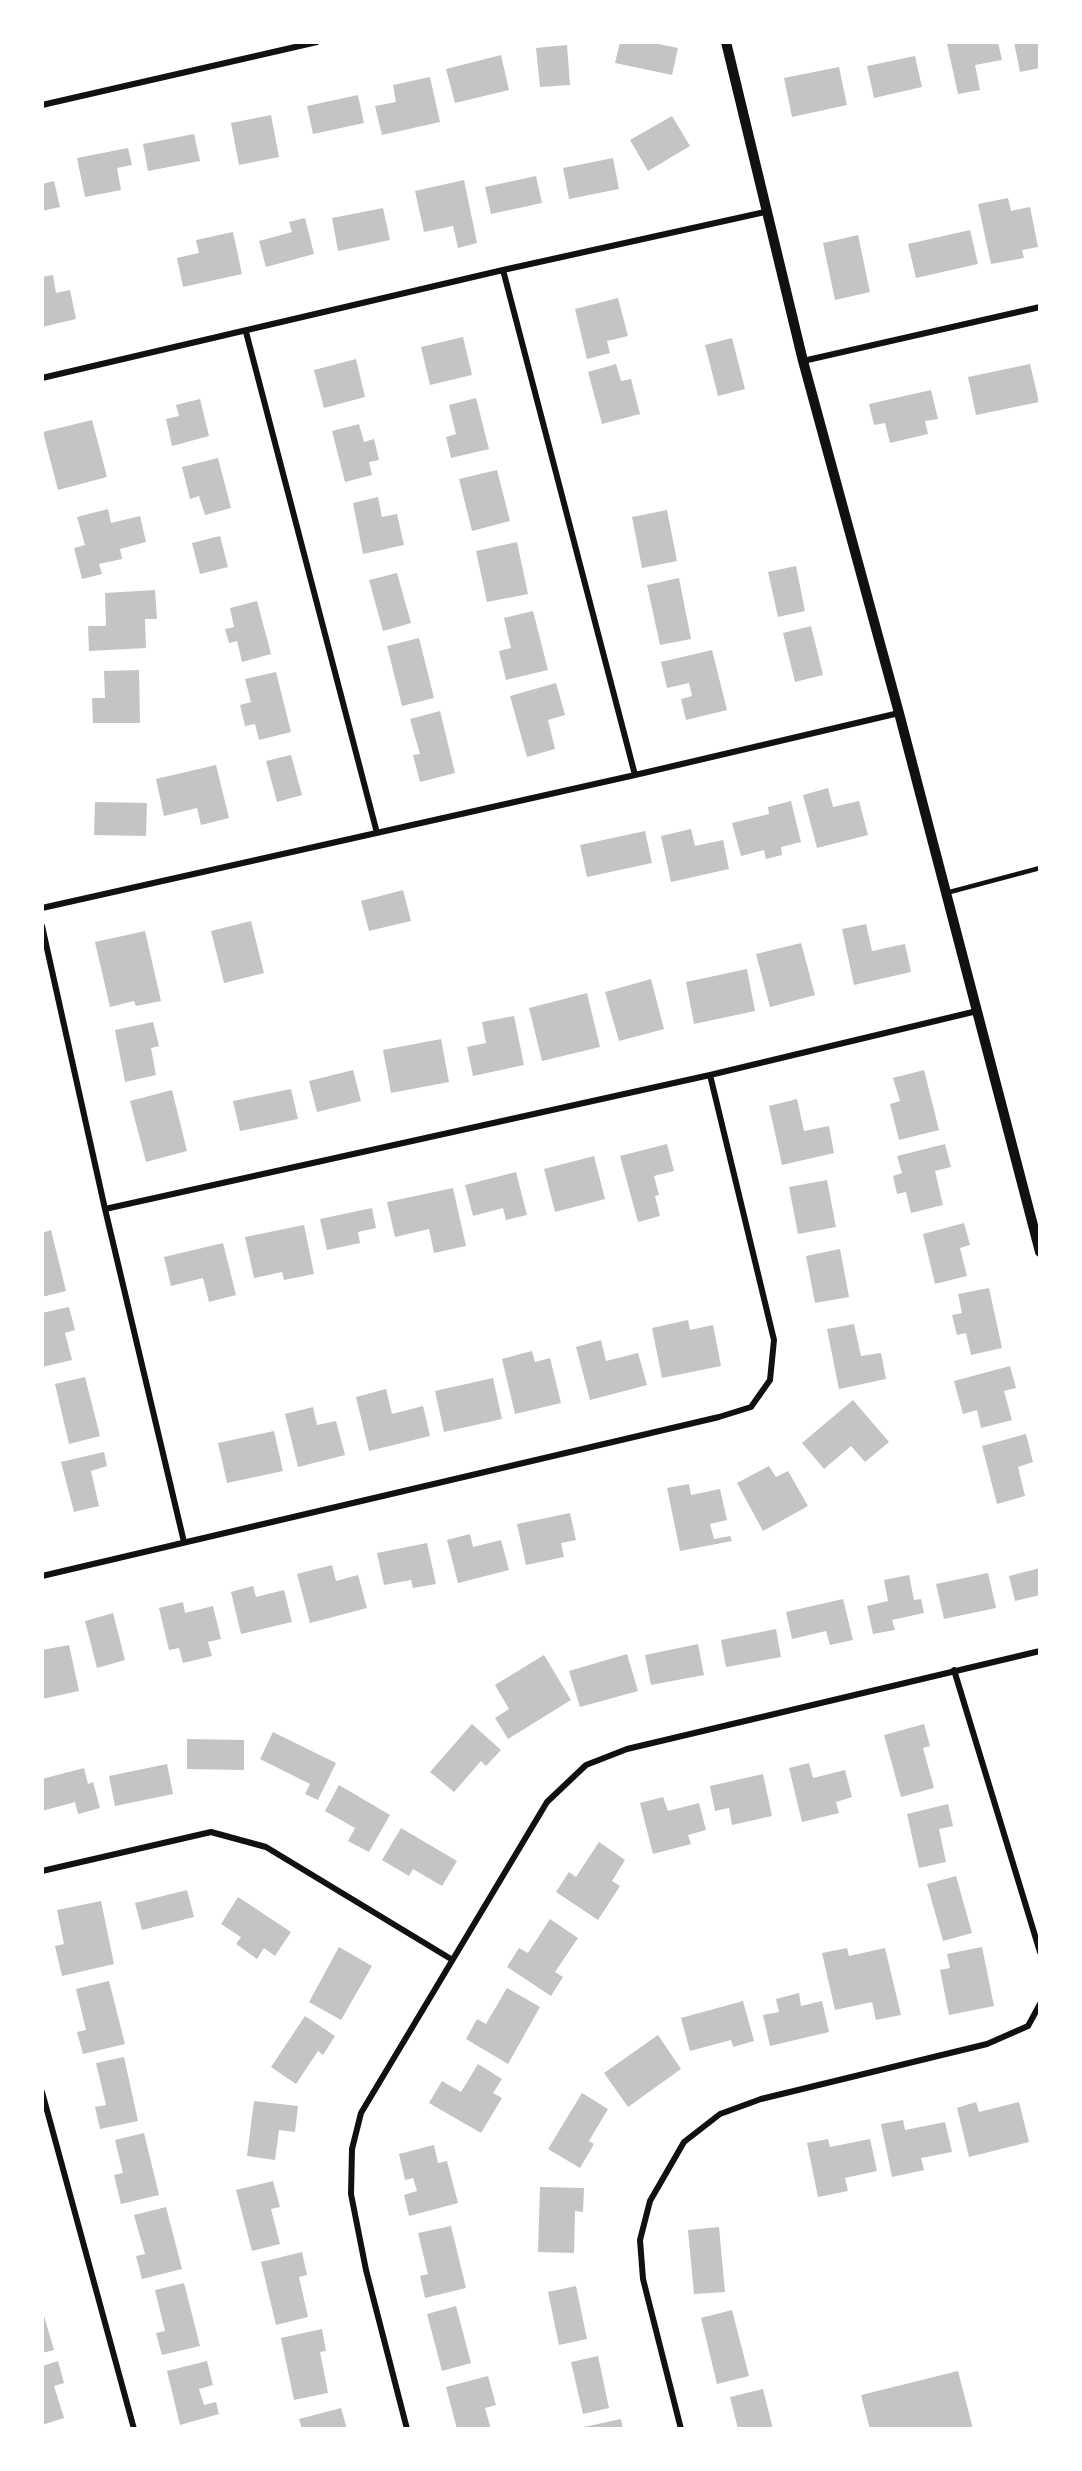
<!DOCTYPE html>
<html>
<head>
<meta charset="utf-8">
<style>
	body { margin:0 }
	#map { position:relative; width:1082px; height:2471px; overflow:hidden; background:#fff; font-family:"Fira Sans",sans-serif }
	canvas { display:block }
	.frame { position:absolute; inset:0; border:44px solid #fff; pointer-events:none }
</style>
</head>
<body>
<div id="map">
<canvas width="1082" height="2471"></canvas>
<div class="frame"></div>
</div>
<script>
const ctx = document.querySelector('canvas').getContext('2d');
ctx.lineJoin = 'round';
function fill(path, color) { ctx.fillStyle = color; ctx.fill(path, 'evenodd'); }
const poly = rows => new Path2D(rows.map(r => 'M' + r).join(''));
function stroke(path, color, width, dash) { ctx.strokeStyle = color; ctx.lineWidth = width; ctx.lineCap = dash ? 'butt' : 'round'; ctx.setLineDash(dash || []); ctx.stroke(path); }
fill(poly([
	[620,42,649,42,678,48,672,75,615,63],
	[955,42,998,42,1002,60,975,65,980,90,958,94,947,44],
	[1014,42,1040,42,1040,68,1020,72],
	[567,45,570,85,540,87,536,48],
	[501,55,509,90,455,103,446,69],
	[915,56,922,87,874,98,867,66],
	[839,67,847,105,792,117,784,78],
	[430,77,440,122,382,135,375,106,396,102,393,85],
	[358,95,364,123,313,134,307,106],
	[271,115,279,157,239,165,231,123],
	[672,116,690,146,648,171,630,140],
	[194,134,200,161,148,171,143,144],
	[128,148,132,165,117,168,121,190,85,197,77,158],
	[613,158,619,189,569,199,563,168],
	[536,176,542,203,491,214,485,187],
	[464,180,477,243,458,248,453,226,424,232,415,191],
	[54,181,60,207,42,211,42,184],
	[1008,198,1011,211,1030,207,1038,247,1022,250,1024,258,991,264,978,204],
	[383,208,390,240,338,251,332,218],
	[305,218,314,254,266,267,259,241,292,232,289,222],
	[970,230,978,264,916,278,908,244],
	[233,232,242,274,183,287,177,258,199,253,196,240],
	[858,235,870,292,835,300,823,243],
	[53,275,56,293,70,290,76,319,42,327,42,277],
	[618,298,628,336,607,341,610,353,587,359,575,309],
	[463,337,472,375,430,385,421,347],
	[732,338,745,389,718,396,705,345],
	[356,359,365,397,324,408,314,370],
	[616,364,621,381,631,379,640,414,602,424,588,372],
	[1030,364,1039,402,976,415,968,377],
	[931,390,938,419,925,421,928,434,890,443,885,423,874,425,869,404],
	[476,398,489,449,451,458,446,437,456,434,449,405],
	[200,399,209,436,172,446,166,419,179,416,176,405],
	[92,420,107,477,58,490,43,432],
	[359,424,364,442,374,439,379,460,369,462,372,475,345,482,332,431],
	[218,458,231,508,205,515,199,496,190,499,182,467],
	[497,470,510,521,472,531,459,479],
	[378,497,382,517,397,514,404,545,363,554,353,503],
	[108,509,111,523,140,516,146,542,120,549,122,559,99,564,102,574,82,579,74,548,85,545,77,517],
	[667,510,677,561,642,568,632,517],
	[220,536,228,567,200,574,192,543],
	[517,542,528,594,487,602,476,551],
	[796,566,805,611,778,617,768,572],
	[397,573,411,623,383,631,369,580],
	[679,578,691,639,660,645,647,585],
	[155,590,157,619,145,619,146,648,89,651,88,626,106,626,105,593],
	[257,601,271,654,242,662,237,641,229,643,225,629,234,627,230,608],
	[533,611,548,670,506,680,499,651,511,648,504,618],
	[811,626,823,675,795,682,783,633],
	[419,638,434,698,402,706,387,646],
	[712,650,727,710,686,720,681,699,692,696,689,683,667,688,661,662],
	[139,670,140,723,93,723,92,698,105,698,104,671],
	[276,672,291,732,259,740,255,724,245,726,240,705,251,702,245,679],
	[556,683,565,715,548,720,555,749,527,757,510,696],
	[440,711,455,773,420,782,413,755,420,754,410,719],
	[291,755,302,795,277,802,266,761],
	[216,765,229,818,201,825,197,808,164,816,156,779],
	[828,788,833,807,859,801,868,835,817,848,803,795],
	[791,801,801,842,781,847,782,855,766,859,764,850,741,856,732,823,769,814,768,807],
	[95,802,147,803,146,836,94,835],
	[691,829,695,846,723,840,729,869,671,882,661,836],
	[645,831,652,863,587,877,580,845],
	[403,890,411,921,369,931,361,901],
	[251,921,264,973,224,983,211,931],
	[866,924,872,951,905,944,911,972,854,985,842,929],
	[145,931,161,1001,136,1006,134,1001,110,1007,95,942],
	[801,943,815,995,770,1007,756,954],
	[747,969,755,1011,694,1024,686,982],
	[651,979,664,1029,619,1041,605,992],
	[587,993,600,1047,542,1061,529,1008],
	[514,1016,524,1065,473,1076,467,1047,486,1043,482,1022],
	[153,1022,159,1046,151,1048,156,1075,125,1082,115,1030],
	[441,1039,449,1082,391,1093,383,1050],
	[353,1070,361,1101,317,1112,309,1081],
	[924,1070,939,1130,899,1140,890,1104,900,1101,893,1078],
	[291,1089,298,1119,240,1131,233,1101],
	[172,1090,187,1151,146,1162,130,1101],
	[797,1099,804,1131,829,1126,834,1153,782,1165,769,1106],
	[667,1144,674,1171,654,1176,659,1195,655,1196,660,1216,638,1222,620,1156],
	[945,1144,951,1167,935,1171,943,1205,911,1213,906,1192,897,1194,893,1176,902,1173,897,1156],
	[594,1156,605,1199,555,1212,544,1169],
	[516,1172,527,1215,506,1220,503,1208,473,1216,465,1185],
	[827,1180,836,1227,798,1234,789,1187],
	[453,1188,466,1246,434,1253,429,1229,395,1237,387,1202],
	[372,1208,376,1228,358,1232,360,1243,327,1250,320,1219],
	[964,1223,970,1245,960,1248,967,1276,935,1284,923,1234],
	[304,1225,314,1274,284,1280,282,1272,254,1278,245,1237],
	[51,1230,66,1291,42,1297,42,1233],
	[223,1243,236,1295,209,1302,203,1278,171,1286,164,1257],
	[840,1249,849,1297,815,1303,806,1256],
	[989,1288,1002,1348,971,1355,966,1333,957,1335,952,1315,962,1313,958,1294],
	[69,1307,75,1330,65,1333,72,1360,42,1367,42,1313],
	[688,1320,690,1330,713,1325,721,1366,662,1378,652,1328],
	[854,1324,861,1356,881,1353,886,1379,839,1389,827,1329],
	[601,1340,606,1361,638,1353,647,1385,590,1400,576,1347],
	[532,1351,535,1362,550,1358,561,1403,515,1414,502,1359],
	[1010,1366,1016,1388,1004,1391,1012,1420,981,1428,977,1410,963,1414,954,1381],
	[85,1377,100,1436,69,1444,55,1384],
	[493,1378,502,1419,444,1432,435,1391],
	[386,1389,392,1414,423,1406,430,1436,369,1451,356,1397],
	[853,1400,889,1442,865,1462,851,1446,824,1469,802,1443],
	[313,1407,317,1425,336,1421,345,1455,298,1467,285,1414],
	[274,1431,283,1471,227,1483,218,1443],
	[1026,1434,1033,1462,1018,1467,1025,1496,997,1504,982,1446],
	[104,1452,107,1466,91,1471,99,1506,74,1512,61,1462],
	[769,1466,776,1477,788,1471,808,1506,763,1531,737,1483],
	[689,1484,691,1495,720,1489,727,1520,710,1524,714,1539,730,1536,732,1541,680,1551,667,1488],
	[570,1513,576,1540,561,1543,564,1557,526,1565,517,1524],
	[470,1534,473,1547,501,1540,509,1570,458,1583,447,1540],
	[427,1543,436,1584,413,1588,411,1580,384,1585,377,1553],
	[332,1565,336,1581,358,1575,367,1608,310,1623,297,1574],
	[1040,1568,1040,1595,1015,1601,1009,1576],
	[988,1573,996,1608,944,1619,936,1584],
	[909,1575,914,1600,921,1599,924,1613,892,1620,895,1630,873,1634,867,1606,888,1601,884,1580],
	[253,1586,256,1597,284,1590,292,1622,241,1634,231,1592],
	[843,1599,853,1640,830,1645,826,1631,792,1639,786,1612],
	[183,1602,185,1613,213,1606,221,1639,208,1642,212,1656,183,1663,179,1648,169,1650,159,1608],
	[113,1613,125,1660,97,1668,85,1621],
	[776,1629,781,1657,726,1667,721,1640],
	[698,1644,704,1675,651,1685,645,1655],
	[69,1645,79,1691,42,1699,42,1650],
	[627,1654,638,1691,580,1707,569,1671],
	[544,1655,571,1700,508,1739,495,1718,509,1709,495,1685],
	[472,1724,501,1750,486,1766,481,1761,454,1792,430,1772],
	[924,1724,930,1746,923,1748,934,1788,901,1797,884,1735],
	[273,1732,336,1763,318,1800,305,1794,310,1784,260,1759],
	[187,1739,244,1740,244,1770,187,1769],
	[809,1763,813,1778,845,1770,852,1797,836,1802,839,1813,802,1822,789,1768],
	[167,1764,173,1794,115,1806,109,1776],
	[84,1768,88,1784,93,1782,100,1808,78,1814,75,1802,42,1811,42,1779],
	[763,1774,772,1816,732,1825,729,1808,715,1811,710,1786],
	[339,1785,390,1815,369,1852,348,1841,355,1828,325,1811],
	[663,1797,668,1811,699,1803,706,1830,688,1835,691,1844,653,1854,640,1803],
	[948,1804,953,1826,939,1829,946,1862,919,1868,907,1814],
	[401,1828,457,1861,442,1886,413,1869,409,1876,382,1860],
	[599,1842,625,1860,612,1881,620,1886,598,1920,556,1892,569,1872,576,1877],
	[956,1876,972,1933,943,1941,927,1884],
	[187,1890,194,1917,142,1930,135,1903],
	[238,1897,291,1932,275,1956,264,1948,257,1959,236,1944,241,1937,221,1924],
	[101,1901,114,1964,62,1976,55,1946,64,1944,57,1910],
	[550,1919,578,1938,555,1972,563,1977,551,1996,507,1967,519,1948,528,1953],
	[339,1947,372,1966,341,2020,309,2002],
	[982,1947,994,2006,949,2015,940,1970,950,1968,947,1954],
	[847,1948,849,1956,885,1948,901,2015,876,2020,872,2002,835,2010,822,1953],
	[109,1981,125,2044,83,2054,77,2032,86,2030,76,1989],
	[507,1988,540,2007,508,2064,466,2039,477,2019,486,2024],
	[799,1993,801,2006,822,2001,829,2032,770,2046,763,2015,779,2012,776,1999],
	[743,2001,754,2041,733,2047,731,2040,690,2051,681,2018],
	[305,2016,335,2036,323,2055,318,2051,296,2084,271,2067],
	[658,2035,681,2069,628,2107,604,2073],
	[124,2057,138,2121,100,2129,95,2107,106,2105,96,2063],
	[478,2064,502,2079,493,2093,502,2098,481,2133,429,2103,442,2081,461,2092],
	[582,2093,608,2109,589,2141,594,2144,580,2168,548,2149],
	[254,2101,298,2106,295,2132,279,2130,275,2160,247,2156],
	[976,2102,979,2112,1019,2102,1029,2142,969,2157,957,2108],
	[903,2120,905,2130,945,2122,952,2152,921,2158,924,2170,892,2177,881,2124],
	[144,2133,159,2195,121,2204,114,2175,123,2173,115,2140],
	[828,2139,830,2147,870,2139,877,2171,845,2178,848,2191,818,2197,807,2143],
	[434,2145,438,2163,447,2161,458,2203,409,2216,404,2195,417,2191,413,2178,405,2180,399,2154],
	[273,2181,280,2207,271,2209,280,2244,252,2251,236,2190],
	[540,2187,584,2188,583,2212,575,2211,574,2253,538,2252],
	[166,2207,182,2269,142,2279,136,2256,145,2254,134,2215],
	[451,2226,466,2288,425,2298,420,2276,428,2274,418,2233],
	[719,2227,725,2292,694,2294,688,2230],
	[302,2252,307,2275,299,2277,308,2317,276,2325,261,2262],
	[184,2283,200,2346,162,2355,156,2333,165,2331,155,2290],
	[576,2286,587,2339,559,2345,548,2292],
	[456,2306,471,2363,442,2371,427,2314],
	[42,2309,54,2350,42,2353],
	[732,2310,749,2376,717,2384,701,2318],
	[322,2329,326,2351,320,2352,328,2393,294,2400,281,2338],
	[598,2356,609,2408,583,2414,571,2362],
	[58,2361,64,2383,54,2386,64,2418,42,2425,42,2366],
	[207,2361,213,2385,199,2389,204,2405,216,2402,219,2414,180,2425,167,2371],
	[958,2371,973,2429,870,2429,861,2395],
	[488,2376,496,2405,485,2408,491,2429,457,2429,446,2387],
	[763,2389,773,2429,738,2429,730,2397],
	[341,2408,347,2429,302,2429,299,2419],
	[621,2419,623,2429,579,2429,579,2428]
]), '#c4c4c4');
stroke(poly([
	[946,893,1040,868]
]), '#111', 4.5);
stroke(poly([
	[42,105,317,42],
	[503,270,635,775],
	[246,332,377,833],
	[803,361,1040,307],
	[42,378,503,270,765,212],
	[42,908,635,775,899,713],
	[42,926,105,1209,184,1542],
	[105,1209,710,1075,977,1011],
	[42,1576,719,1417,751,1407,770,1380,774,1340,710,1075],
	[954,1670,1040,1952],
	[42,1871,211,1832,266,1847,451,1959],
	[42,2092,134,2429],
	[407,2429,366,2270,351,2194,352,2149,361,2113,547,1802,586,1765,627,1749,1040,1651],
	[681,2429,643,2279,640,2240,650,2201,684,2142,720,2114,761,2099,987,2044,1028,2026,1040,2004]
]), '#111', 6);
stroke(poly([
	[726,42,803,361,899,713,1040,1252]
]), '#111', 10);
</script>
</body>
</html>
